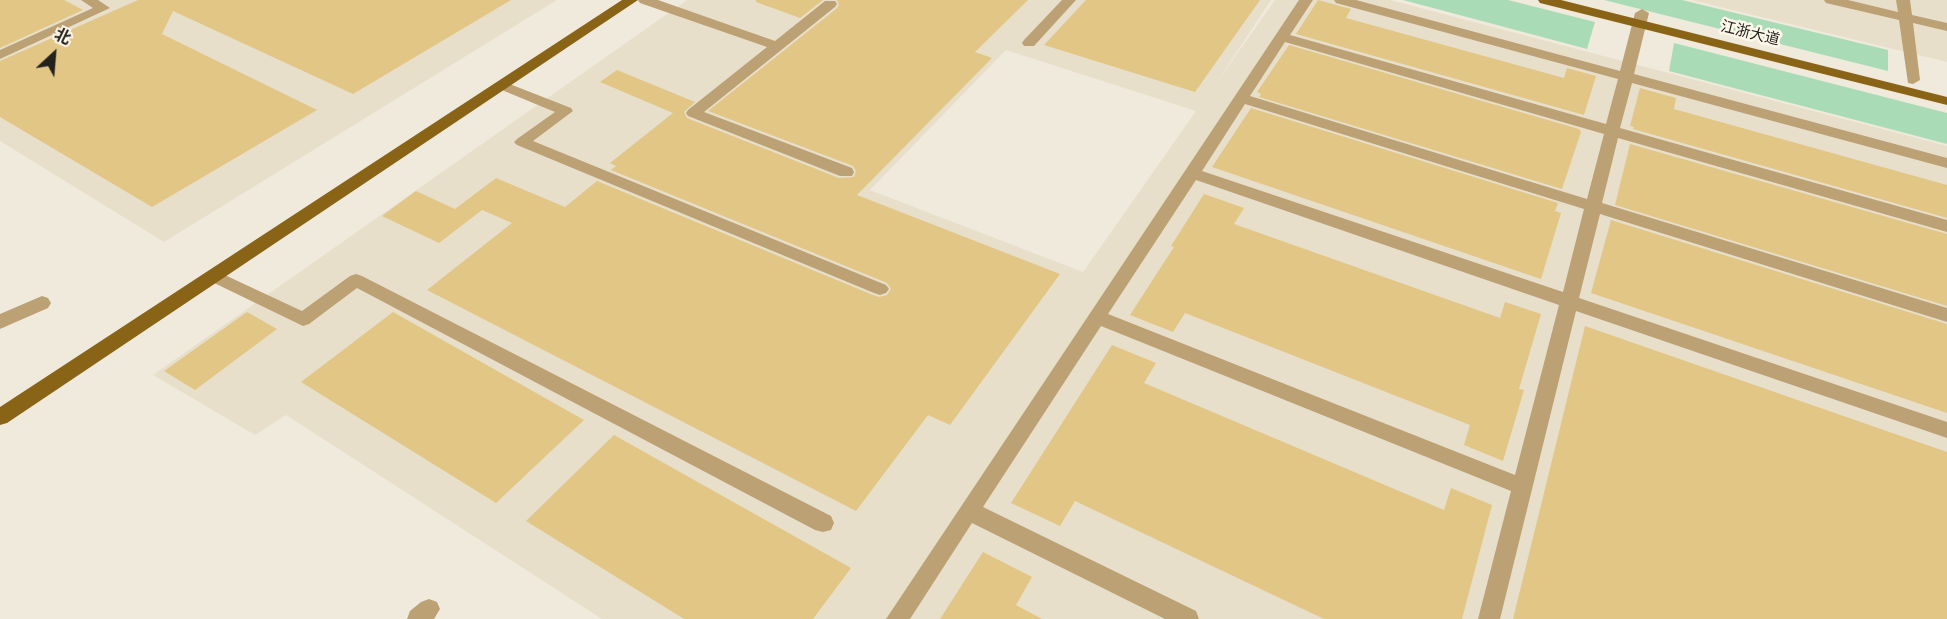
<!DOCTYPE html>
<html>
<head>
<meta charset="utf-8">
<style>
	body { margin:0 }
	#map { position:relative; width:1947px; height:619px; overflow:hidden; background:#f0eadd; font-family:"Sofia Sans Condensed","Noto Sans SC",sans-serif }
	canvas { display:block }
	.north { position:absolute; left:24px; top:24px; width:60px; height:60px; -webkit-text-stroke:4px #fdf7ea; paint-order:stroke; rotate:26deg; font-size:16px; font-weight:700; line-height:24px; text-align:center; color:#24221d }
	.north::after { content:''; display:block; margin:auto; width:21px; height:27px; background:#24221d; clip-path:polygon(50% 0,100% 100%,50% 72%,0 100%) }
</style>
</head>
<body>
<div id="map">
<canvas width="1947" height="619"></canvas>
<div class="north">北</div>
</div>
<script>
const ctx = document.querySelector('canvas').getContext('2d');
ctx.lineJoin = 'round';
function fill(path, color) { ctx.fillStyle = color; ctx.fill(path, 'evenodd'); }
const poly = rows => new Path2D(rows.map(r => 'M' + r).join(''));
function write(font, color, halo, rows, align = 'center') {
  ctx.font = font + ' "Sofia Sans Condensed","Noto Sans SC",sans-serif'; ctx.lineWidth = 5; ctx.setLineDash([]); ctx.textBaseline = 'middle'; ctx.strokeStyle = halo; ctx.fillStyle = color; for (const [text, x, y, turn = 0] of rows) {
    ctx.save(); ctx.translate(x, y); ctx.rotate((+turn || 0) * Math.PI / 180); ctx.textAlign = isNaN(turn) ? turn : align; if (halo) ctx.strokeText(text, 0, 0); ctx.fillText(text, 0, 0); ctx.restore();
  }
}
fill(poly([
	[0,0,557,0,164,242,0,141],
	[687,0,1271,0,1217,82,1275,0,1390,0,1947,146,1947,619,602,619,286,415,255,435,153,375],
	[1006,50,1196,111,1083,272,870,190],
	[1692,0,1947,0,1947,62,1720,7]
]), '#e8dfcb');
fill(poly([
	[1403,0,1508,0,1595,22,1587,49],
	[1604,0,1682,0,1888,50,1888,71],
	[1674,43,1947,113,1947,144,1669,71]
]), '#a9dcb6');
fill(poly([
	[0,0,64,0,83,10,0,48],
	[138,0,511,0,353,94,173,11,162,34,317,110,152,207,0,117,0,61],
	[756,0,823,0,800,18,756,2],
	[837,0,1028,0,975,52,992,58,857,195,1060,274,950,425,928,415,856,511,427,290,512,223,482,210,439,243,382,216,416,191,455,209,496,178,565,207,597,181,873,295,879,297,887,295,891,289,887,283,611,170,616,166,610,163,673,113,600,82,617,70,695,102,684,112,687,118,839,178,854,177,856,171,853,166,708,111,836,9,839,5],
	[1086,0,1260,0,1195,92,1044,45],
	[1318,0,1351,9,1346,18,1564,78,1567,68,1596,76,1584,115,1296,34],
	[1289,45,1579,129,1581,132,1562,189,1259,97,1261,94,1257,92],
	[1640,88,1676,98,1674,109,1947,185,1947,218,1633,129,1634,127,1630,126],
	[1251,108,1558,203,1555,211,1561,213,1541,279,1212,167],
	[1630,144,1947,234,1947,306,1615,205],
	[1204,194,1244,208,1234,224,1500,318,1505,302,1541,314,1519,389,1524,390,1503,461,1464,445,1470,425,1185,313,1173,332,1130,315,1174,247,1171,246],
	[1611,220,1947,324,1947,413,1591,293],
	[247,312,277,329,195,390,164,371],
	[393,312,584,420,496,503,301,382],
	[1585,326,1947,452,1947,619,1513,619],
	[1112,345,1156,363,1144,383,1444,510,1451,488,1492,505,1462,619,1324,619,1075,501,1060,526,1011,503],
	[614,435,851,568,813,619,684,619,526,521],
	[983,552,1032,577,1016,605,1042,619,940,619]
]), '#e1c685');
fill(poly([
	[81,0,98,0,110,8,0,59,0,50,93,8,81,0],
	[638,0,658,0,775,41,825,1,835,1,837,4,835,7,704,112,852,168,854,172,852,176,840,176,688,116,686,113,688,110,767,47,640,3,638,0],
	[1062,0,1076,0,1034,46,1024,46,1022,43,1024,40,1062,0],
	[1299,0,1313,0,1290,35,1606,124,1618,79,1336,3,1334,0,1356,0,1620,71,1635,13,1642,9,1649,13,1634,74,1947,158,1947,168,1632,83,1620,128,1947,220,1947,232,1618,138,1602,203,1947,308,1947,322,1600,214,1579,298,1947,422,1947,438,1576,311,1500,619,1478,619,1511,491,1101,326,983,507,1196,611,1199,619,1165,619,972,523,910,619,886,619,1299,0],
	[1285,42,1604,134,1587,199,1250,96,1285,42],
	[1245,104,1584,209,1563,292,1202,171,1245,104],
	[1196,180,1559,305,1515,475,1108,314,1196,180],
	[1824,0,1848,0,1898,12,1896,0,1910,0,1912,15,1947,23,1947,31,1913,23,1920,80,1913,84,1908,83,1899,20,1826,3,1824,0],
	[502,81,571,108,573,111,533,141,886,285,889,289,886,293,880,295,874,293,517,145,514,142,517,139,555,112,497,88,495,85,502,81],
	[214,270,302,311,350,276,356,274,362,276,831,516,834,523,831,530,823,532,815,530,357,288,309,324,303,326,208,280,205,276,208,272,214,270],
	[42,296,48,298,51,303,48,308,0,329,0,314,42,296],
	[429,599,437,602,440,609,434,619,407,619,410,611,421,602,429,599]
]), '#bca175');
fill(poly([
	[622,0,638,0,7,423,0,425,0,407,622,0],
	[1538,0,1561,0,1947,97,1947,105,1540,3,1538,0]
]), '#8a6416');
write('15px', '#24221d', '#fdf7ea', [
	["江浙大道",1750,34,14]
]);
</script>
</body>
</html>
